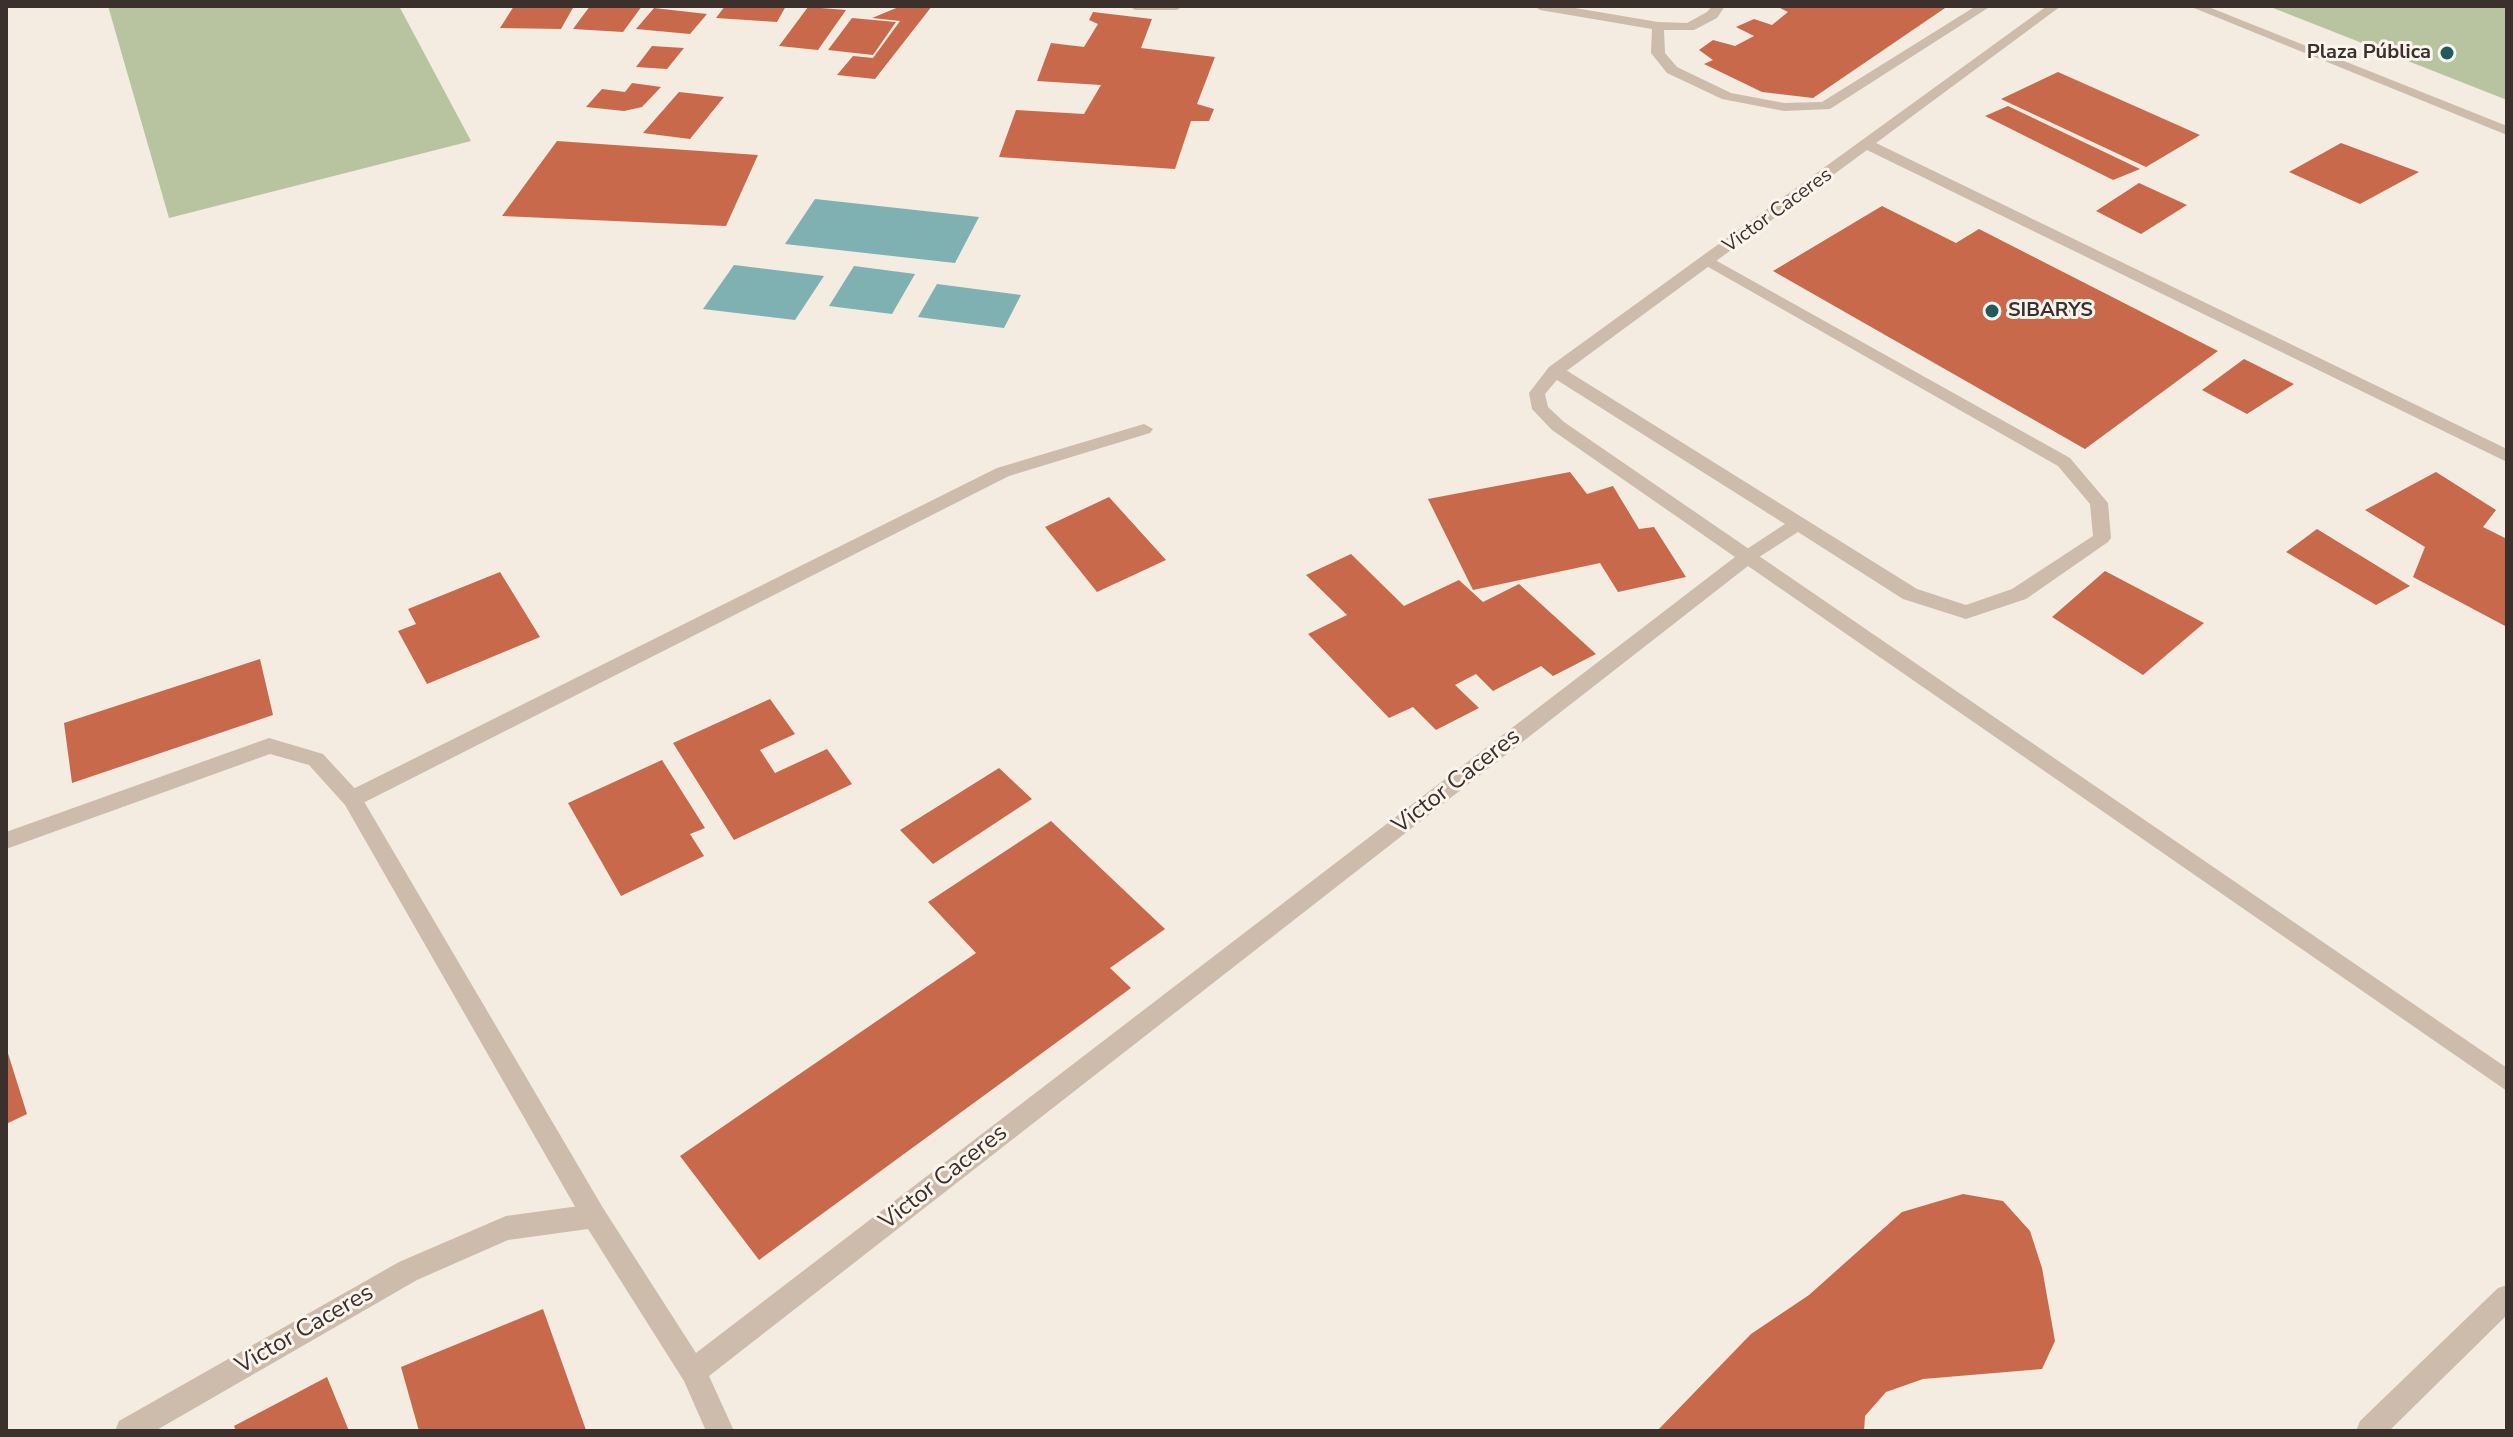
<!DOCTYPE html>
<html>
<head>
<meta charset="utf-8">
<style>
	body { margin:0 }
	#map { position:relative; width:2513px; height:1437px; overflow:hidden; background:#f4ebe1; font-family:"Nunito Sans",sans-serif }
	canvas { display:block }
	.frame { position:absolute; inset:0; border:8px solid #3b302b; pointer-events:none }
</style>
</head>
<body>
<div id="map">
<canvas width="2513" height="1437"></canvas>
<div class="frame"></div>
</div>
<script>
const ctx = document.querySelector('canvas').getContext('2d');
ctx.lineJoin = 'round';
function fill(path, color) { ctx.fillStyle = color; ctx.fill(path, 'evenodd'); }
const poly = rows => new Path2D(rows.map(r => 'M' + r).join(''));
function stroke(path, color, width, dash) { ctx.strokeStyle = color; ctx.lineWidth = width; ctx.lineCap = dash ? 'butt' : 'round'; ctx.setLineDash(dash || []); ctx.stroke(path); }
function write(font, color, halo, rows, align = 'center') {
  ctx.font = font + ' "Nunito Sans",sans-serif'; ctx.lineWidth = 6; ctx.setLineDash([]); ctx.textBaseline = 'middle'; ctx.strokeStyle = halo; ctx.fillStyle = color; for (const [text, x, y, turn = 0] of rows) {
    ctx.save(); ctx.translate(x, y); ctx.rotate((+turn || 0) * Math.PI / 180); ctx.textAlign = isNaN(turn) ? turn : align; if (halo) ctx.strokeText(text, 0, 0); ctx.fillText(text, 0, 0); ctx.restore();
  }
}
fill(poly([
	[108,6,399,6,471,141,169,218],
	[2268,6,2507,6,2507,100]
]), '#b8c4a0');
fill(poly([
	[815,199,979,217,955,263,785,244],
	[734,265,824,276,795,320,703,309],
	[854,266,915,274,892,314,829,306],
	[937,284,1021,295,1004,328,918,317]
]), '#7fb0b2');
fill(poly([
	[514,6,574,6,561,29,500,28],
	[590,6,642,6,623,32,573,29],
	[725,6,786,6,777,22,716,18],
	[901,6,932,6,875,79,837,75,853,56,873,58,900,21,872,18],
	[1776,6,1948,6,1813,98,1762,92,1704,64,1713,60,1699,50,1713,40,1735,46,1754,36,1736,27,1754,19,1772,25,1788,12],
	[808,7,846,10,818,50,779,46],
	[654,8,707,14,690,34,636,29],
	[1093,12,1152,19,1141,48,1215,57,1197,104,1214,109,1209,121,1191,121,1175,169,999,157,1016,110,1084,114,1101,85,1037,81,1051,43,1084,47,1098,24,1089,20],
	[852,18,896,22,873,55,828,50],
	[652,46,684,48,667,69,636,67],
	[2058,72,2200,135,2146,167,2001,99],
	[632,83,661,87,642,107,624,111,586,107,602,89,625,92],
	[679,92,724,97,690,139,643,133],
	[2008,106,2140,169,2113,180,1985,116],
	[557,141,758,155,726,226,502,216],
	[2341,143,2419,172,2360,204,2289,172],
	[2139,183,2187,205,2141,234,2096,211],
	[1882,206,1956,243,1979,229,2218,351,2085,449,1773,271],
	[2244,359,2294,384,2247,414,2202,390],
	[1570,472,1587,494,1613,486,1639,529,1654,527,1686,577,1618,592,1600,563,1473,590,1428,499],
	[2436,472,2496,510,2483,527,2507,539,2507,627,2413,577,2425,547,2365,510],
	[1109,497,1166,560,1097,592,1045,527],
	[2317,529,2410,586,2376,605,2286,552],
	[1351,554,1404,606,1459,580,1483,602,1519,584,1596,654,1553,676,1541,666,1493,691,1476,674,1455,685,1479,708,1436,730,1413,707,1389,718,1308,634,1347,615,1306,575],
	[2105,571,2204,623,2143,675,2052,617],
	[500,572,540,637,427,684,398,631,416,624,408,609],
	[260,659,273,715,72,783,64,723],
	[770,699,795,734,760,750,775,773,827,749,852,784,734,840,673,743],
	[662,760,705,828,690,834,704,856,621,896,568,803],
	[999,768,1032,799,933,864,900,830],
	[1051,821,1165,929,1110,968,1131,988,759,1260,680,1156,976,953,928,902],
	[6,1047,27,1114,6,1124],
	[1963,1194,2003,1201,2030,1231,2042,1268,2055,1341,2042,1369,1923,1379,1886,1392,1865,1416,1864,1431,1657,1431,1751,1334,1809,1295,1902,1212],
	[543,1309,586,1430,419,1431,401,1367],
	[327,1377,349,1431,236,1431,234,1426]
]), '#c8694b');
fill(poly([
	[1534,6,1563,6,1658,22,1687,23,1707,12,1712,6,1725,6,1717,18,1694,30,1664,30,1665,53,1677,67,1731,93,1784,103,1822,102,1976,6,1991,6,1830,109,1784,111,1722,99,1667,73,1651,53,1652,29,1540,10,1534,6],
	[1708,256,2070,458,2108,503,2111,538,2108,542,2026,599,1966,619,1903,599,1798,532,1756,559,1744,559,1741,555,1744,551,1785,524,1549,375,1549,367,1561,367,1917,589,1966,605,2012,589,2093,536,2090,504,2058,466,1703,264,1703,258,1708,256],
	[269,738,323,754,359,793,603,1208,607,1216,603,1224,594,1228,585,1224,345,805,309,765,270,754,6,849,6,832,269,738]
]), '#cdbbac');
fill(poly([
	[1129,6,1183,6,1177,10,1135,10,1129,6],
	[2047,6,2061,6,1876,143,2507,449,2507,462,1867,150,1561,375,1545,394,1548,407,1564,422,1749,549,1756,551,1759,556,2507,1068,2507,1091,1748,566,709,1376,734,1431,706,1431,684,1381,588,1229,508,1240,417,1280,155,1431,115,1431,119,1421,399,1262,506,1216,594,1204,603,1208,696,1353,1735,557,1552,430,1532,409,1529,393,1549,367,2047,6],
	[2189,6,2206,6,2507,126,2507,135,2189,6],
	[1144,424,1153,429,1150,433,1009,476,359,805,345,805,342,799,345,793,997,468,1144,424],
	[2507,1285,2507,1315,2389,1431,2356,1431,2360,1421,2498,1288,2507,1285]
]), '#cdbbac');
for (const [x, y, r, color] of [
	[2447,53,8,"#1f5a5e"],
	[1992,311,8,"#1f5a5e"]
]) { const dot = new Path2D(); dot.arc(x, y, r, 0, 2 * Math.PI); ctx.fillStyle = color; ctx.fill(dot); stroke(dot, '#fbf5ee', 3); }
write('bold 20px', '#3b302b', '#fbf5ee', [
	["Plaza Pública",2431,53],
	["SIBARYS",2008,311,"left"]
], 'right');
write('20px', '#3b302b', '#fbf5ee', [
	["Victor Caceres",1778,211,-36]
]);
write('24px', '#3b302b', '#fbf5ee', [
	["Victor Caceres",1457,782,-38],
	["Victor Caceres",944,1178,-38],
	["Victor Caceres",305,1330,-30]
]);
</script>
</body>
</html>
